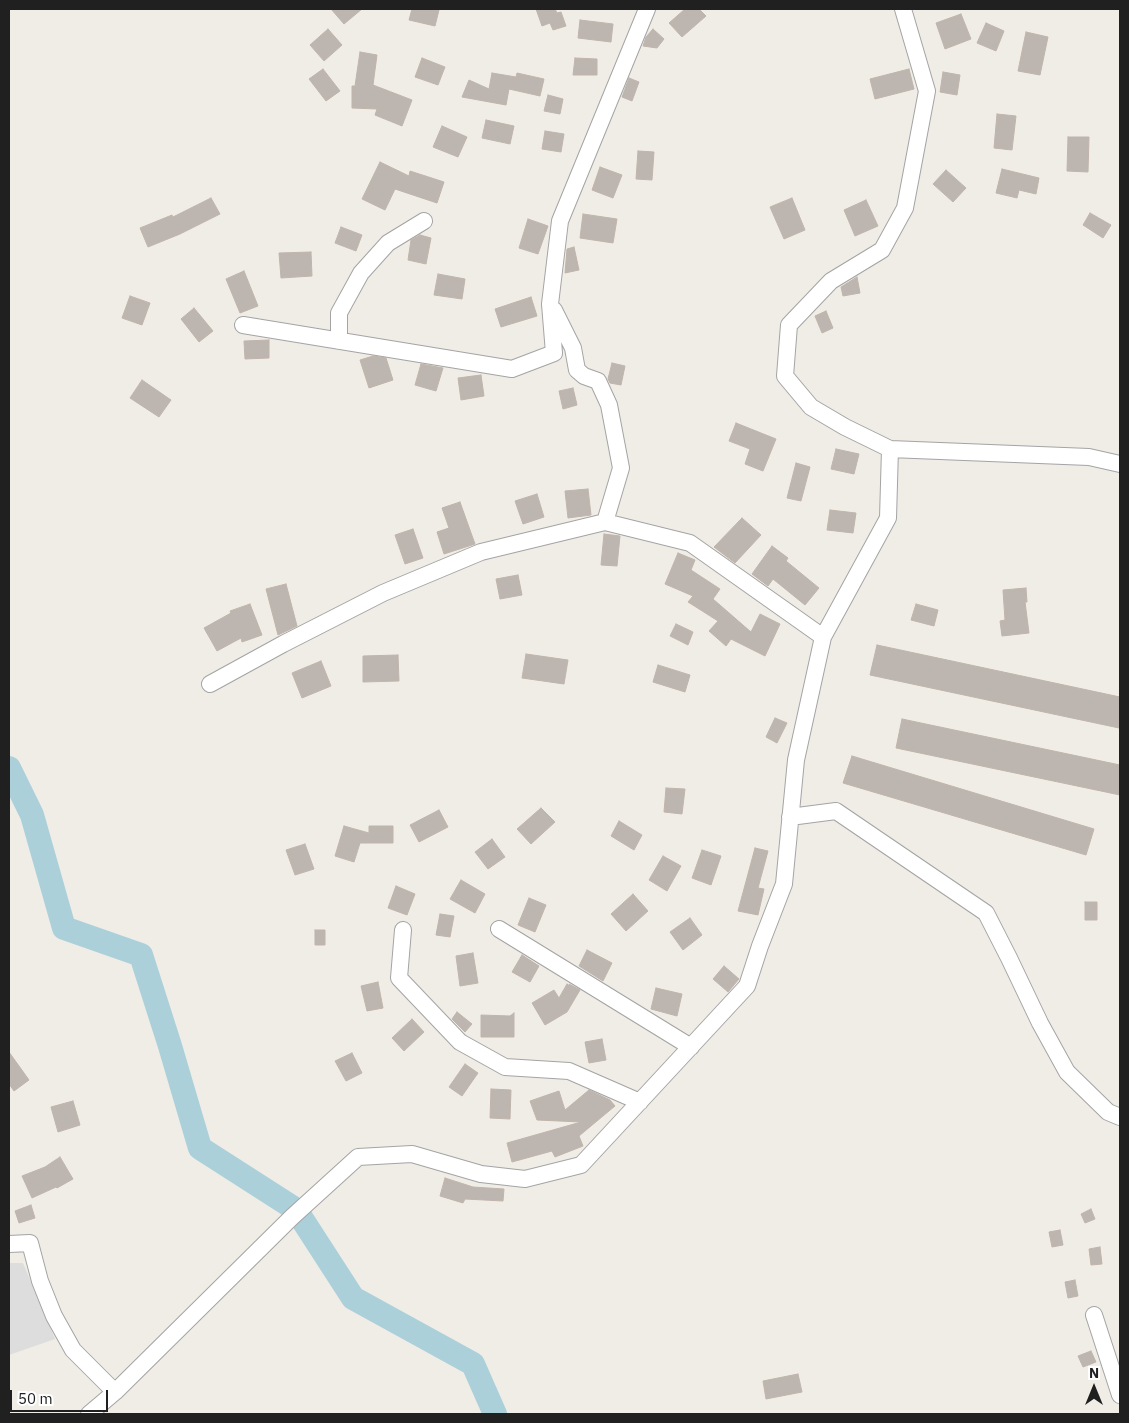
<!DOCTYPE html>
<html>
<head>
<meta charset="utf-8">
<style>
	body { margin:0 }
	#map { position:relative; width:1129px; height:1423px; overflow:hidden; background:#f0ede7; font-family:"IBM Plex Sans",sans-serif }
	canvas { display:block }
	.frame { position:absolute; inset:0; border:10px solid #202020; pointer-events:none }
	.north { position:absolute; left:1069px; top:1363px; width:50px; height:50px; -webkit-text-stroke:4px #fff; paint-order:stroke; rotate:0deg; font-size:14px; font-weight:700; line-height:20px; text-align:center; color:#202020 }
	.north::after { content:''; display:block; margin:auto; width:18px; height:22px; background:#202020; clip-path:polygon(50% 0,100% 100%,50% 72%,0 100%) }
	.scale { position:absolute; left:10px; top:1390px; width:98px; height:22px; box-sizing:border-box; border:2px solid #202020; border-top:0; padding-left:6px; font-size:15px; line-height:18px; white-space:nowrap; color:#202020; -webkit-text-stroke:4px #fff; paint-order:stroke }
</style>
</head>
<body>
<div id="map">
<canvas width="1129" height="1423"></canvas>
<div class="frame"></div>
<div class="north">N</div>
<div class="scale">50 m</div>
</div>
<script>
const ctx = document.querySelector('canvas').getContext('2d');
ctx.lineJoin = 'round';
function fill(path, color) { ctx.fillStyle = color; ctx.fill(path, 'evenodd'); }
const poly = rows => new Path2D(rows.map(r => 'M' + r).join(''));
function stroke(path, color, width, dash) { ctx.strokeStyle = color; ctx.lineWidth = width; ctx.lineCap = dash ? 'butt' : 'round'; ctx.setLineDash(dash || []); ctx.stroke(path); }
fill(poly([
	[9,1263,23,1263,55,1339,9,1355]
]), '#dedddd');
stroke(poly([
	[9,768,32,815,64,928,141,955,170,1046,200,1148,292,1207],
	[300,1216,353,1298,473,1364,495,1414]
]), '#abd0da', 24);
const building = poly([
	[331,9,362,9,344,24,331,9],
	[412,9,439,10,435,26,409,20,412,9],
	[536,9,555,9,557,13,561,12,566,26,553,30,550,23,542,26,536,9],
	[685,9,699,9,706,16,682,37,669,23,685,9],
	[961,14,971,39,945,49,936,23,961,14],
	[580,20,613,24,611,42,578,38,580,20],
	[986,23,1004,31,996,51,977,43,986,23],
	[328,29,342,45,324,61,310,45,328,29],
	[653,29,664,39,657,48,643,46,646,37,653,29],
	[1026,32,1048,37,1040,75,1018,71,1026,32],
	[360,52,377,55,373,85,412,100,402,126,375,115,377,109,352,108,352,86,355,86,360,52],
	[422,58,445,67,438,85,415,77,422,58],
	[575,58,597,59,597,75,573,75,575,58],
	[323,69,340,91,326,101,309,79,323,69],
	[909,69,914,89,875,99,870,79,909,69],
	[943,72,960,75,957,95,940,92,943,72],
	[492,73,516,77,517,73,544,79,540,96,509,89,506,105,462,97,469,80,489,89,492,73],
	[629,78,639,82,632,101,622,97,629,78],
	[548,95,563,99,560,114,544,111,548,95],
	[997,114,1016,116,1012,150,994,148,997,114],
	[486,120,514,126,510,144,482,138,486,120],
	[442,126,467,137,458,157,433,147,442,126],
	[545,131,564,134,561,152,542,149,545,131],
	[1068,137,1089,137,1088,172,1067,171,1068,137],
	[638,151,654,152,652,180,636,179,638,151],
	[380,162,409,176,410,171,444,182,437,203,395,189,385,210,362,199,380,162],
	[600,167,622,175,613,198,592,190,600,167],
	[1002,169,1039,178,1036,194,1019,190,1017,198,996,193,1002,169],
	[946,170,966,188,953,202,933,184,946,170],
	[211,198,220,214,180,234,148,247,140,228,172,215,173,217,211,198],
	[792,198,805,230,784,239,770,207,792,198],
	[866,200,878,226,855,236,844,210,866,200],
	[1090,213,1111,225,1103,238,1083,225,1090,213],
	[583,214,617,219,613,243,580,238,583,214],
	[528,219,548,226,538,254,519,248,528,219],
	[341,227,362,235,356,251,335,243,341,227],
	[420,235,431,238,426,264,408,260,411,240,420,235],
	[574,247,579,270,565,273,567,249,574,247],
	[311,252,312,276,281,278,279,253,311,252],
	[244,271,258,306,240,313,226,279,244,271],
	[438,274,465,279,462,299,434,295,438,274],
	[857,277,860,293,843,296,841,287,857,277],
	[130,296,150,303,142,325,122,318,130,296],
	[531,297,537,316,501,327,495,309,531,297],
	[194,308,213,331,199,342,181,319,194,308],
	[826,311,833,328,822,333,815,316,826,311],
	[269,340,269,358,245,359,244,341,269,340],
	[373,356,386,358,393,380,369,388,360,360,373,356],
	[612,363,625,366,621,385,610,383,608,379,612,363],
	[421,364,443,368,436,391,415,385,421,364],
	[481,375,484,396,461,400,458,378,481,375],
	[142,380,171,400,159,417,130,398,142,380],
	[573,388,577,405,563,409,559,391,573,388],
	[736,423,776,439,763,471,745,464,750,449,729,441,736,423],
	[836,449,859,454,854,474,831,469,836,449],
	[796,463,810,467,801,501,787,498,796,463],
	[588,489,591,515,568,518,565,491,588,489],
	[537,494,544,517,523,524,515,501,537,494],
	[460,502,475,544,444,554,437,532,449,528,442,508,460,502],
	[830,510,856,513,853,533,827,530,830,510],
	[742,518,761,535,735,563,714,547,742,518],
	[413,529,423,558,405,564,395,535,413,529],
	[604,534,620,536,617,566,601,565,604,534],
	[772,546,788,558,786,561,819,588,805,605,773,579,768,586,752,574,772,546],
	[678,553,695,560,691,570,720,589,713,599,751,632,760,614,780,624,765,656,731,639,726,646,709,631,718,621,688,602,693,596,665,584,678,553],
	[518,575,522,595,500,599,496,579,518,575],
	[286,584,297,626,278,635,266,589,286,584],
	[1026,588,1027,602,1025,602,1029,633,1002,636,1000,621,1005,620,1003,590,1026,588],
	[250,604,262,635,242,642,241,638,217,651,204,628,231,613,230,611,250,604],
	[916,604,938,610,934,626,911,620,916,604],
	[676,624,693,632,688,645,670,636,676,624],
	[877,645,1120,697,1119,728,870,675,877,645],
	[526,654,568,660,564,684,522,678,526,654],
	[398,655,399,681,363,682,363,656,398,655],
	[321,661,331,686,302,698,292,673,321,661],
	[658,665,690,675,685,692,653,682,658,665],
	[775,718,787,723,777,743,766,737,775,718],
	[902,719,1120,765,1120,795,896,748,902,719],
	[852,756,1094,829,1086,855,843,783,852,756],
	[666,788,685,789,682,814,664,812,666,788],
	[541,808,555,822,531,844,517,829,541,808],
	[439,810,448,827,419,842,410,825,439,810],
	[619,821,642,835,634,850,611,836,619,821],
	[344,826,369,833,369,826,393,826,393,843,360,843,354,862,335,856,344,826],
	[492,839,505,857,488,869,475,852,492,839],
	[305,844,314,869,295,875,286,850,305,844],
	[755,848,768,851,758,888,764,889,758,915,738,911,755,848],
	[702,850,721,856,711,885,692,878,702,850],
	[663,856,681,866,667,891,649,880,663,856],
	[461,880,485,894,475,913,450,899,461,880],
	[396,886,415,894,407,915,388,908,396,886],
	[633,894,648,911,626,931,611,914,633,894],
	[529,898,546,905,535,932,518,925,529,898],
	[1085,902,1097,902,1097,920,1085,920,1085,902],
	[440,914,454,916,450,937,436,935,440,914],
	[690,918,702,935,683,950,670,932,690,918],
	[315,930,325,930,325,945,315,945,315,930],
	[587,950,612,963,603,981,579,966,587,950],
	[473,953,478,983,460,986,456,956,473,953],
	[522,955,539,966,530,982,512,972,522,955],
	[724,966,739,979,728,992,713,979,724,966],
	[378,982,383,1008,367,1011,361,986,378,982],
	[567,984,569,986,569,984,580,990,567,1012,545,1025,532,1003,554,990,559,998,567,984],
	[656,988,682,994,677,1016,651,1009,656,988],
	[457,1012,472,1024,465,1032,452,1019,457,1012],
	[514,1013,514,1037,481,1037,481,1015,510,1016,514,1013],
	[412,1019,424,1032,404,1051,392,1038,412,1019],
	[602,1039,606,1060,589,1063,585,1042,602,1039],
	[9,1052,29,1080,14,1091,9,1084,9,1052],
	[352,1053,362,1073,346,1081,335,1061,352,1053],
	[465,1064,478,1073,462,1096,449,1087,465,1064],
	[491,1089,511,1090,510,1119,490,1118,491,1089],
	[589,1090,610,1100,615,1106,579,1136,583,1146,555,1157,552,1151,512,1162,507,1143,581,1122,537,1120,530,1101,559,1091,565,1110,589,1090],
	[73,1101,80,1125,58,1132,51,1107,73,1101],
	[60,1157,73,1179,57,1188,56,1187,32,1198,22,1176,45,1167,60,1157],
	[445,1178,473,1187,504,1189,503,1201,465,1199,463,1203,440,1196,445,1178],
	[31,1205,35,1218,19,1223,15,1211,31,1205],
	[1091,1209,1095,1219,1085,1223,1081,1214,1091,1209],
	[1060,1230,1063,1245,1052,1247,1049,1232,1060,1230],
	[1100,1247,1102,1264,1091,1265,1089,1249,1100,1247],
	[1075,1280,1078,1296,1068,1298,1065,1282,1075,1280],
	[1091,1351,1096,1362,1083,1367,1078,1356,1091,1351],
	[798,1374,802,1392,766,1399,763,1381,798,1374]
]);
fill(building, '#bdb6b0');
stroke(building, '#c0b4aa', 1);
const minor = poly([
	[903,9,927,91,905,208,882,250,831,281,789,325,785,376,811,407,845,427,890,449,1089,457,1120,464],
	[554,310,573,348,577,370,584,376,598,381,609,405,621,468,605,522],
	[243,325,512,369,554,353,550,304,560,221,647,9],
	[339,341,339,313,361,273,388,243,424,221],
	[210,684,283,644,383,593,481,552,605,522,690,543,823,637],
	[790,817,836,811,986,913,1009,958,1040,1023,1067,1072,1108,1112,1120,1117],
	[499,929,691,1047],
	[403,930,399,978,460,1042,505,1067,569,1071,640,1102],
	[9,1244,30,1243,40,1281,54,1316,73,1350,115,1392],
	[1094,1315,1120,1395],
	[89,1414,115,1392,292,1217,358,1157,412,1154,481,1174,525,1179,581,1165,747,986,760,946,784,884,796,760,823,637,888,518,890,449]
]);
stroke(minor, '#a4a4a4', 18);
stroke(minor, '#fff', 16);
</script>
</body>
</html>
